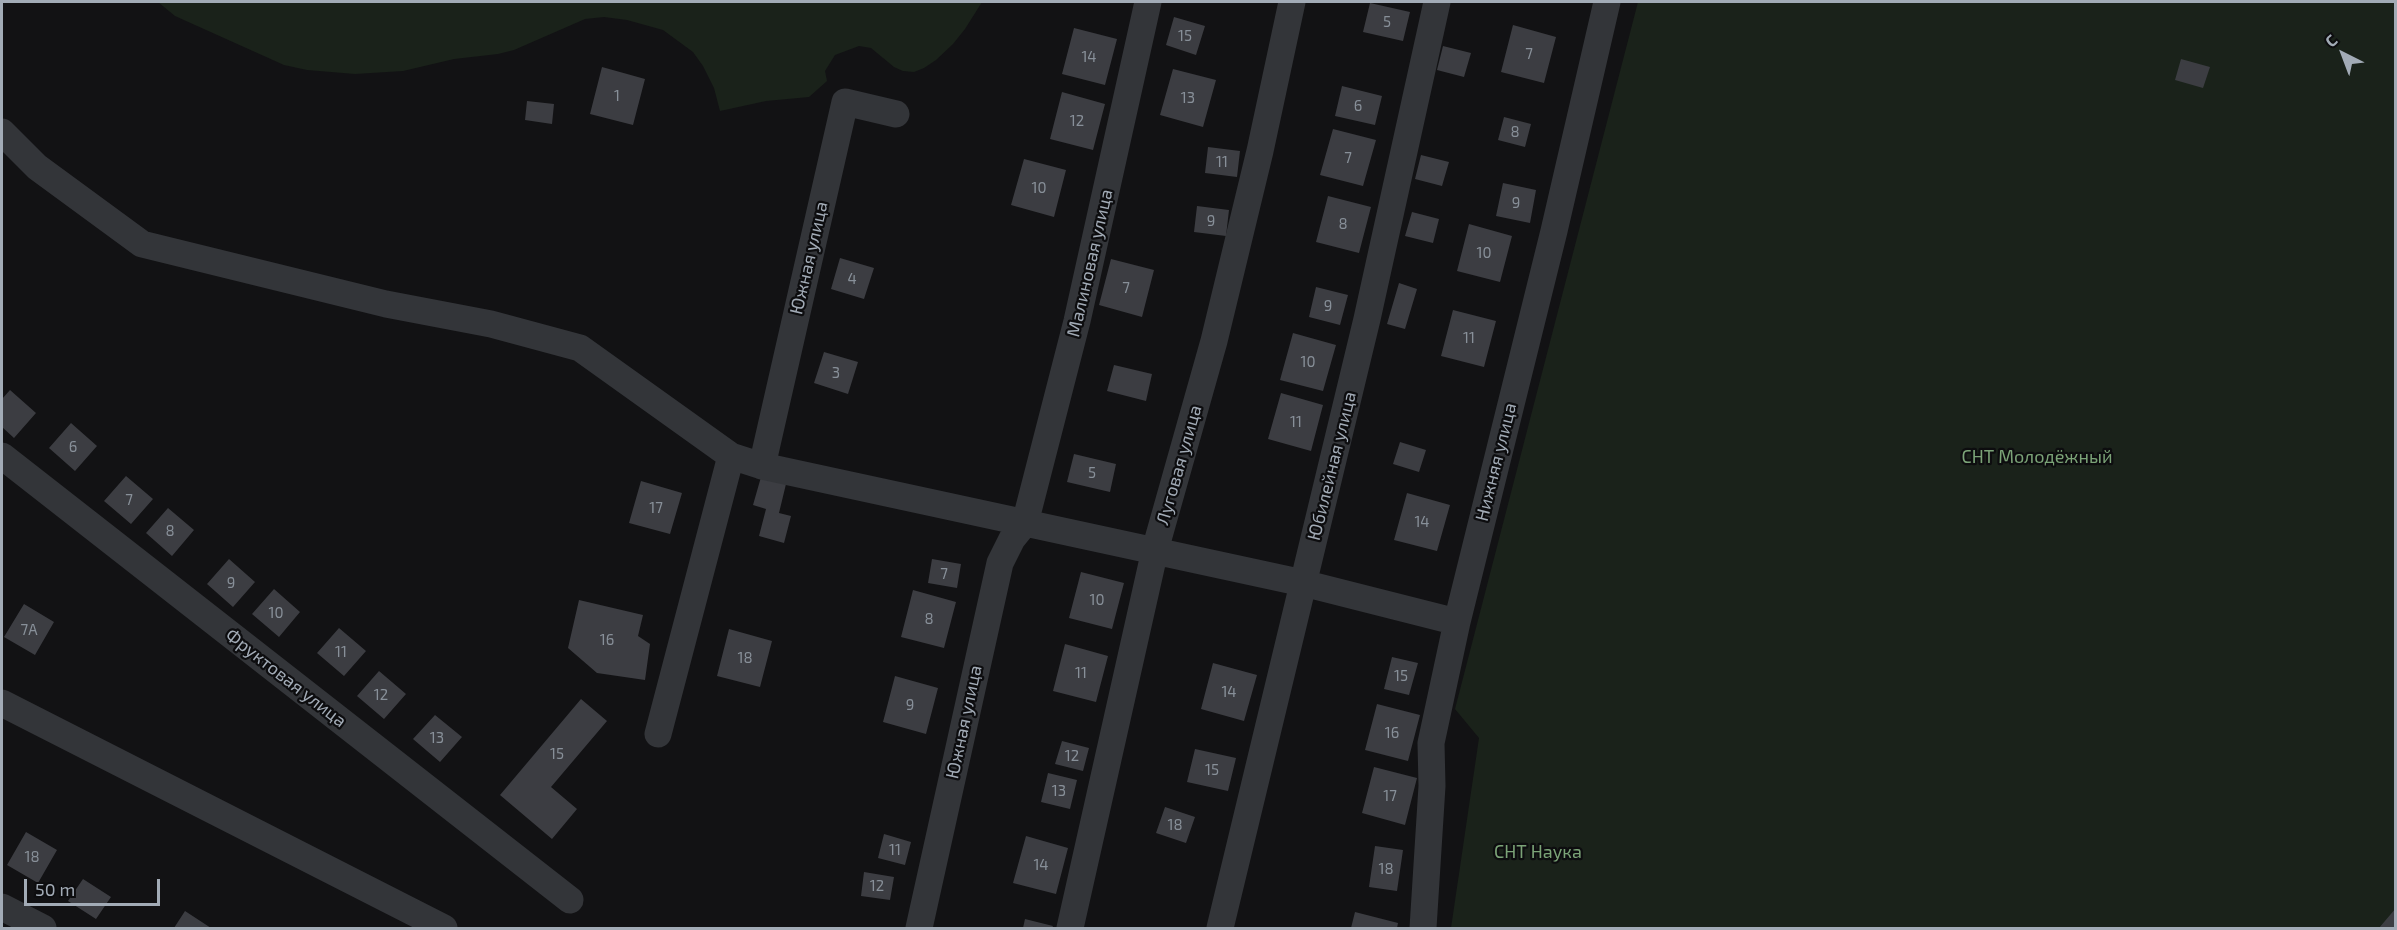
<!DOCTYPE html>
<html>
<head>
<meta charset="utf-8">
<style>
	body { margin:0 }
	#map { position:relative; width:2397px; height:930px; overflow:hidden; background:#121214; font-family:"Exo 2",sans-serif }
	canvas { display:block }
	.frame { position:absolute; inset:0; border:3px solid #a2abb6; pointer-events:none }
	.north { position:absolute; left:2313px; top:24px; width:60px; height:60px; -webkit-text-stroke:4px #0d0d0f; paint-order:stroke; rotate:318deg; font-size:16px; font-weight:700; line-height:24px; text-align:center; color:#a2abb6 }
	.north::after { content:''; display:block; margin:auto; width:21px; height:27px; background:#a2abb6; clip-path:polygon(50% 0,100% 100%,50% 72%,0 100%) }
	.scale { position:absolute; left:24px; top:879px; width:136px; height:27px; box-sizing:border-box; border:3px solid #a2abb6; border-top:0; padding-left:8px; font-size:18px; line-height:21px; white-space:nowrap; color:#a2abb6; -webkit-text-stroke:4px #0d0d0f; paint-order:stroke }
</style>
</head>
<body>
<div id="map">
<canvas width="2397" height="930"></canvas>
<div class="frame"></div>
<div class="north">С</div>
<div class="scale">50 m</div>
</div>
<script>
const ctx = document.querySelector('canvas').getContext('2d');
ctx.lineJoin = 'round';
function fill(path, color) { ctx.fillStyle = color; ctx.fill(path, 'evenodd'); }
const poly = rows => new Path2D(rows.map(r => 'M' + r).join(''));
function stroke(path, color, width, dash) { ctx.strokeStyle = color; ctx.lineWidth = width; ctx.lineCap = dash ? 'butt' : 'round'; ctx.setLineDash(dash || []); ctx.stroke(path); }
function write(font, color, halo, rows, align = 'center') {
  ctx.font = font + ' "Exo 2",sans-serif'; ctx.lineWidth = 4.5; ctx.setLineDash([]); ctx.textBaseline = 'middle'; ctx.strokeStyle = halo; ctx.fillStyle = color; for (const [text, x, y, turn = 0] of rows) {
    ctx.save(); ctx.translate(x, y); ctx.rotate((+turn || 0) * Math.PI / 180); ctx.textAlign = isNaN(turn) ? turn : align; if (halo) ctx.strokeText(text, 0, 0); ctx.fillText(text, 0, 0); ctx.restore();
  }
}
fill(poly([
	[158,2,982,2,965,29,953,44,936,60,924,68,914,72,903,71,894,67,871,48,859,46,835,55,825,71,827,81,809,97,766,101,720,111,714,88,703,66,693,52,663,30,627,20,604,17,585,19,514,50,498,54,454,59,403,71,355,74,307,70,284,65,175,16],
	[1638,2,2395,2,2395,928,1451,928,1479,738,1455,709]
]), '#1a221a');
fill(poly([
	[1370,3,1410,12,1403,41,1363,32],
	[1174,17,1205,26,1196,55,1166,45],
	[1513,25,1556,37,1544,83,1501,72],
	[1074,28,1117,39,1105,85,1062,74],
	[1443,46,1471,53,1464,77,1437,70],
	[2181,59,2210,67,2203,88,2175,80],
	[602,67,645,79,633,125,590,114],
	[1173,69,1216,80,1203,127,1160,115],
	[1342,86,1382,96,1375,125,1335,116],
	[1062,92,1105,104,1093,150,1050,139],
	[527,101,554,104,552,124,525,120],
	[1504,117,1531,124,1525,147,1498,140],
	[1333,129,1376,140,1363,186,1320,175],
	[1208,147,1240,151,1237,177,1205,173],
	[1421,155,1449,162,1442,186,1415,179],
	[1024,159,1066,170,1054,217,1011,205],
	[1503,183,1536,190,1530,223,1496,216],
	[1328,196,1371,207,1359,253,1316,242],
	[1197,206,1229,210,1226,236,1194,232],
	[1412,212,1439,219,1433,243,1405,236],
	[1469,224,1512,236,1500,282,1457,271],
	[840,258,874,268,864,299,831,289],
	[1111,259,1154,270,1142,317,1099,305],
	[1399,283,1417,289,1405,329,1387,324],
	[1316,287,1348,295,1340,325,1309,317],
	[1453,310,1496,321,1484,367,1441,356],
	[1293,333,1336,345,1323,391,1280,380],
	[824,352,858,362,848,394,814,383],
	[1114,365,1152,374,1146,401,1107,391],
	[10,390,36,413,14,438,2,427,2,399],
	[1281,393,1323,405,1311,451,1268,439],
	[71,423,97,446,75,471,49,448],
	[1400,442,1426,450,1419,472,1393,464],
	[1074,454,1116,464,1110,492,1067,482],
	[126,476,153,499,131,524,104,501],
	[761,477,786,484,779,513,791,516,784,543,759,536,766,509,753,505],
	[641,481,682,493,670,534,629,523],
	[1407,493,1450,505,1437,551,1394,540],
	[168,508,194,530,172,556,146,533],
	[229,559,255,582,233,607,207,584],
	[932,559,961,564,957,588,928,583],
	[1081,572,1124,583,1112,629,1069,618],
	[274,589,300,612,279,637,252,614],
	[913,590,956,602,944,648,901,637],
	[579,600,643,615,638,636,650,644,645,680,597,673,568,648],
	[24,604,54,622,35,655,4,637],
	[339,628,366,651,344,676,317,653],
	[729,629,772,641,760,687,717,676],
	[1065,644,1108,656,1096,702,1053,691],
	[1392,657,1418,663,1409,695,1384,689],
	[1213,663,1257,675,1244,721,1201,709],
	[379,671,406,694,384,719,357,696],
	[895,676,938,688,926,734,883,722],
	[581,699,607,721,551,787,577,809,552,839,500,795],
	[1377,704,1420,715,1408,761,1365,750],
	[435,715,462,737,440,762,413,739],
	[1062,741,1089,748,1083,771,1055,764],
	[1195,749,1236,758,1228,791,1187,782],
	[1374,767,1417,778,1405,825,1362,813],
	[1048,773,1077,780,1070,809,1041,802],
	[1165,807,1195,817,1186,843,1156,833],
	[26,832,57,850,38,883,7,865],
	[884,834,911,842,905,865,878,858],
	[1026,836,1068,848,1056,894,1013,883],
	[1375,846,1403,850,1397,891,1369,887],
	[864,872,894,877,890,900,861,896],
	[83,879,111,897,96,919,68,901],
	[2396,908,2396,928,2379,928],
	[185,911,211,928,174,928],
	[1355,912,1398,923,1397,928,1351,928],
	[1025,919,1053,926,1052,928,1023,928]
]), '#3c3d42');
stroke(poly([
	[2,132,37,167,142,244,386,304,491,324,580,348,731,456,762,466,1303,583,1457,622],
	[2,456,570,900],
	[762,466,845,102,896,114],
	[2,703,444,928],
	[658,734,731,456],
	[2,907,43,928],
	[919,928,1000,563,1012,539,1025,523,1077,321,1148,2],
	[1070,928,1155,550,1214,341,1260,151,1292,2],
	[1220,928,1367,319,1437,2],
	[1423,928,1432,786,1431,743,1457,622,1554,231,1607,2]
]), '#333539', 27);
write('15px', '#889099', null, [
	["5",1387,22],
	["15",1185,36],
	["7",1529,54],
	["14",1089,57],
	["1",617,96],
	["13",1188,98],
	["6",1358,106],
	["12",1077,121],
	["8",1515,132],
	["7",1348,158],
	["11",1222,162],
	["10",1039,188],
	["9",1516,203],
	["9",1211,221],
	["8",1343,224],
	["10",1484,253],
	["4",852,279],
	["7",1126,288],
	["9",1328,306],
	["11",1469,338],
	["10",1308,362],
	["3",836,373],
	["11",1296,422],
	["6",73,447],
	["5",1092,473],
	["7",129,500],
	["17",656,508],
	["14",1422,522],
	["8",170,531],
	["7",944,574],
	["9",231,583],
	["10",1097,600],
	["10",276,613],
	["8",929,619],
	["7А",29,630],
	["16",607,640],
	["11",341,652],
	["18",745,658],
	["11",1081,673],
	["15",1401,676],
	["14",1229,692],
	["12",381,695],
	["9",910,705],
	["16",1392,733],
	["13",437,738],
	["15",557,754],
	["12",1072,756],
	["15",1212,770],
	["13",1059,791],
	["17",1390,796],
	["18",1175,825],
	["11",895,850],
	["18",32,857],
	["14",1041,865],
	["18",1386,869],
	["12",877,886]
]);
write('18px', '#a2abb6', '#0d0d0f', [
	["Южная улица",809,258,-77],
	["Малиновая улица",1090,263,-77],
	["Нижняя улица",1496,462,-76],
	["Луговая улица",1179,465,-74],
	["Юбилейная улица",1332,466,-76],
	["Фруктовая улица",286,678,38],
	["Южная улица",964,722,-78]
]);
write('18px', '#7ba377', '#0d0d0f', [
	["СНТ Молодёжный",2037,457],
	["СНТ Наука",1538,852]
]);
</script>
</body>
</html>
